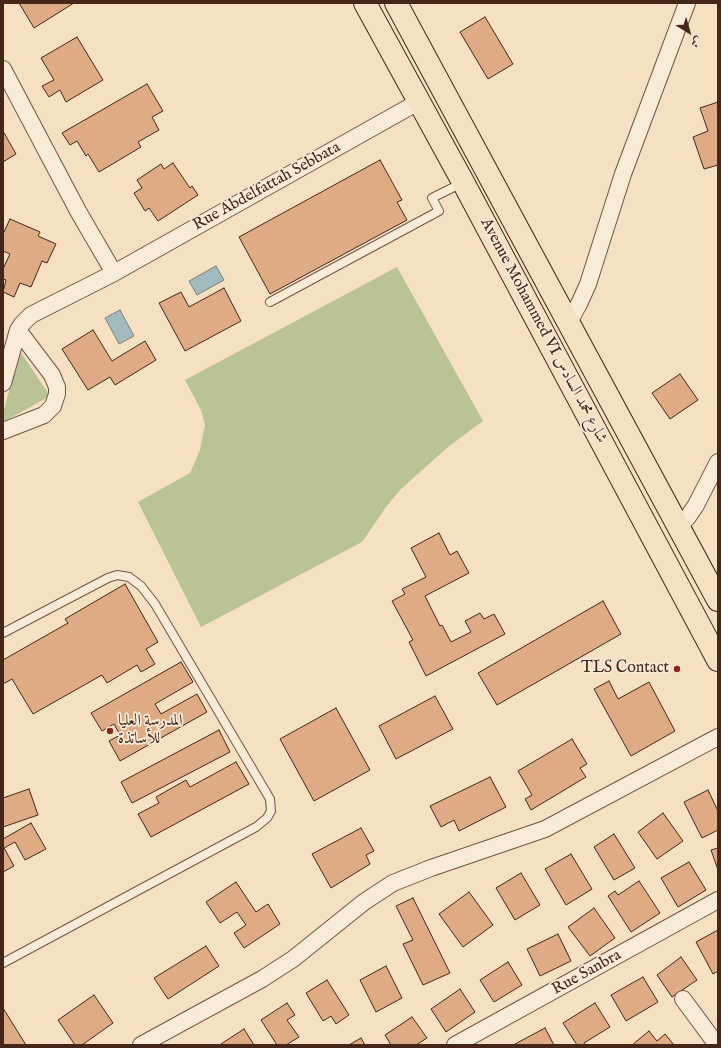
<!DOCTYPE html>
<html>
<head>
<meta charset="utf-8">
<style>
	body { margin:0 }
	#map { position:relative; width:721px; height:1048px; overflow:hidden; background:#f5e0c1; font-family:"IM FELL English",Amiri,serif }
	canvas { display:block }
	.frame { position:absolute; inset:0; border:4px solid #452618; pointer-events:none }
	.north { position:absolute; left:669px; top:12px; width:40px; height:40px; -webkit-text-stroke:3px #f8ebd7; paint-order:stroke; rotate:143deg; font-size:11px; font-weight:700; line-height:16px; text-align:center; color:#452618 }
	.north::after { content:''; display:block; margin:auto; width:14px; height:18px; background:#452618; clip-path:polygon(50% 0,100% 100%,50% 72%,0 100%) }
</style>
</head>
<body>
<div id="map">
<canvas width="721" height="1048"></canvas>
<div class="frame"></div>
<div class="north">ش</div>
</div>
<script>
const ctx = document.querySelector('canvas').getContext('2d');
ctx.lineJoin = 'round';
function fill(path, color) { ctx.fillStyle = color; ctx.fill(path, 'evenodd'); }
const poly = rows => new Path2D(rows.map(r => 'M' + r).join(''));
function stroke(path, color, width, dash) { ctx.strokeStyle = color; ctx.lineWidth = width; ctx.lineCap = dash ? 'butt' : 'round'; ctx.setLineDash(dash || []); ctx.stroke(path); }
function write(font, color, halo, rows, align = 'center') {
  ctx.font = font + ' "IM FELL English",Amiri,serif'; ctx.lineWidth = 3.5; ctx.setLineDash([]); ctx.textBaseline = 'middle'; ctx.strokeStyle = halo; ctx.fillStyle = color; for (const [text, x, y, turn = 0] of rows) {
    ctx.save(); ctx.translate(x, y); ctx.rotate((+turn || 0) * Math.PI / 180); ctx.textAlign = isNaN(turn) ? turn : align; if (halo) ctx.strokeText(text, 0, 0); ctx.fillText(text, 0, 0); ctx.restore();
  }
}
fill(poly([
	[397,267,483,421,448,447,401,489,386,507,362,542,201,627,138,502,190,473,200,450,205,425,201,410,185,380],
	[20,351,50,396,3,422,3,413]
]), '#bac394');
const water = poly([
	[216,266,224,280,197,295,189,281,216,266],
	[120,310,134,336,119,344,105,318,120,310]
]);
fill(water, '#a0babd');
stroke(water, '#7c7f7b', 1);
const building = poly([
	[19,3,74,3,34,28,19,3],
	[485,17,513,64,488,79,460,32,485,17],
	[77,37,103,80,66,102,60,90,49,97,42,86,54,80,41,58,77,37],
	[147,84,163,111,152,117,159,130,138,142,141,147,99,172,88,154,86,156,77,141,70,145,62,133,147,84],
	[718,102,718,165,704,169,693,137,708,131,700,108,718,102],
	[3,131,16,154,3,162,3,131],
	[380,160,402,200,397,202,407,220,270,294,239,237,380,160],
	[173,163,190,188,192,186,198,195,158,221,149,208,145,211,134,193,142,188,137,180,161,164,164,169,173,163],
	[10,219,40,232,38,236,56,244,47,263,42,261,31,287,20,283,14,297,3,292,6,280,3,279,3,269,10,254,3,251,3,234,10,219],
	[224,288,241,321,185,351,159,303,181,292,189,307,224,288],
	[93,330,112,361,145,341,156,360,115,385,110,377,88,390,62,349,93,330],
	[680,374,698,400,670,419,652,393,680,374],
	[439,533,450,555,457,551,469,573,425,596,440,626,442,625,451,642,471,632,465,621,480,613,484,619,494,614,505,634,426,676,409,642,413,640,392,601,405,594,402,589,426,577,411,548,439,533],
	[125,584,158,642,146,649,155,664,141,672,137,665,107,683,102,675,33,714,12,679,3,684,3,660,68,623,65,619,125,584],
	[603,601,621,634,497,705,478,673,603,601],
	[181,662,193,682,155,704,161,714,197,694,207,712,120,761,109,741,120,735,114,724,102,731,91,713,181,662],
	[609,681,618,699,649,682,675,731,631,756,594,689,609,681],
	[435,696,453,729,396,759,379,726,435,696],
	[336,708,370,770,314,801,280,739,336,708],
	[219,730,230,752,132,803,121,782,219,730],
	[572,739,587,764,580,768,586,777,531,810,525,799,532,795,518,771,572,739],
	[236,762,249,784,151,837,138,814,159,803,156,797,186,780,190,787,236,762],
	[490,777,506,807,459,831,454,820,441,827,430,806,490,777],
	[29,789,38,815,3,827,3,798,29,789],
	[708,790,718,811,718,830,702,838,684,802,708,790],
	[663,813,683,841,657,859,638,832,663,813],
	[31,823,46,849,25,860,15,842,4,848,14,866,3,872,3,839,31,823],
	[361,828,374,851,366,855,370,864,331,888,312,854,361,828],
	[614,834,635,868,614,880,594,847,614,834],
	[718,848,718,870,711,850,718,848],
	[571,854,592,889,566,905,545,869,571,854],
	[689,862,706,890,678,907,661,878,689,862],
	[521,873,540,905,515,920,496,888,521,873],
	[639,881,660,913,631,932,608,896,615,891,618,895,639,881],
	[236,882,256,912,268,904,280,924,244,948,234,933,246,925,237,912,220,923,206,902,236,882],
	[469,892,493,925,463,947,439,914,469,892],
	[413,898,450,973,423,985,403,944,413,940,396,906,413,898],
	[594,908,615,938,590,956,568,927,594,908],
	[718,930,718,971,713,974,696,942,718,930],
	[558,934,571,961,540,976,527,949,558,934],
	[206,946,219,966,168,999,154,978,206,946],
	[681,957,697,980,672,997,657,975,681,957],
	[508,962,522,985,494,1002,480,980,508,962],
	[386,966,402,998,376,1012,360,980,386,966],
	[643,977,658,1002,626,1021,611,995,643,977],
	[327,980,349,1015,336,1024,331,1016,323,1021,306,993,327,980],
	[460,989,475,1012,446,1032,431,1009,460,989],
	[94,995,113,1023,82,1045,75,1045,58,1020,94,995],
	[287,1003,295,1015,287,1020,299,1037,286,1045,277,1045,261,1020,287,1003],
	[595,1003,610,1027,584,1043,585,1045,577,1045,563,1023,595,1003],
	[3,1008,26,1045,3,1045,3,1008],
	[412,1017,427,1038,416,1045,391,1045,385,1035,412,1017],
	[545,1028,554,1045,516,1045,515,1044,545,1028],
	[244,1029,254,1045,222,1045,221,1044,244,1029],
	[649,1031,657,1041,665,1034,674,1045,632,1045,649,1031],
	[361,1038,365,1045,349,1045,361,1038]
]);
fill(building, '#deab84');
stroke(building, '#452618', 1);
const lane = poly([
	[270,302,439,211,432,198,462,183],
	[3,633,108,578,117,575,129,577,141,586,155,604,270,799,271,811,267,818,256,827,3,963]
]);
const street = poly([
	[3,69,78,211,114,273],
	[569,322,579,304,588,284,623,174,687,3],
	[3,383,18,330,22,324,31,315,114,273,420,101],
	[3,431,44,415,53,406,57,394,57,387,52,375,18,330],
	[679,526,688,517,696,505,718,462],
	[683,999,717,1045],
	[141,1045,262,979,293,959,364,902,393,883,431,868,545,829,718,737],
	[455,1045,718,900]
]);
const primary = poly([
	[365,3,463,182,718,660],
	[396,3,718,600]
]);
stroke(lane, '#715442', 10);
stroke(street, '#715442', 18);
stroke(primary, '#452618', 24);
stroke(lane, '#f8ebd7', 8);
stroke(street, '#f8ebd7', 16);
stroke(primary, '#f5e0c1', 22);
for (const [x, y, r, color] of [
	[677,669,4,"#8f2418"],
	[110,731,4,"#8f2418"]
]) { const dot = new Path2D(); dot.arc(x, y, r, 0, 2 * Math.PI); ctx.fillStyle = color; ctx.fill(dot); stroke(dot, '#f8ebd7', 1.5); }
write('16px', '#452618', '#f8ebd7', [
	["Rue Abdelfattah Sebbata",267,187,-29],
	["Avenue Mohammed VI شارع محمد السادس",543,331,62],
	["Rue Sanbra",587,973,-29]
]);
write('16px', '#452618', '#f8ebd7', [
	["TLS Contact",669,669],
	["المدرسة العليا",118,722,"left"],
	["للأساتذة",118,740,"left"]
], 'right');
</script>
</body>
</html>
